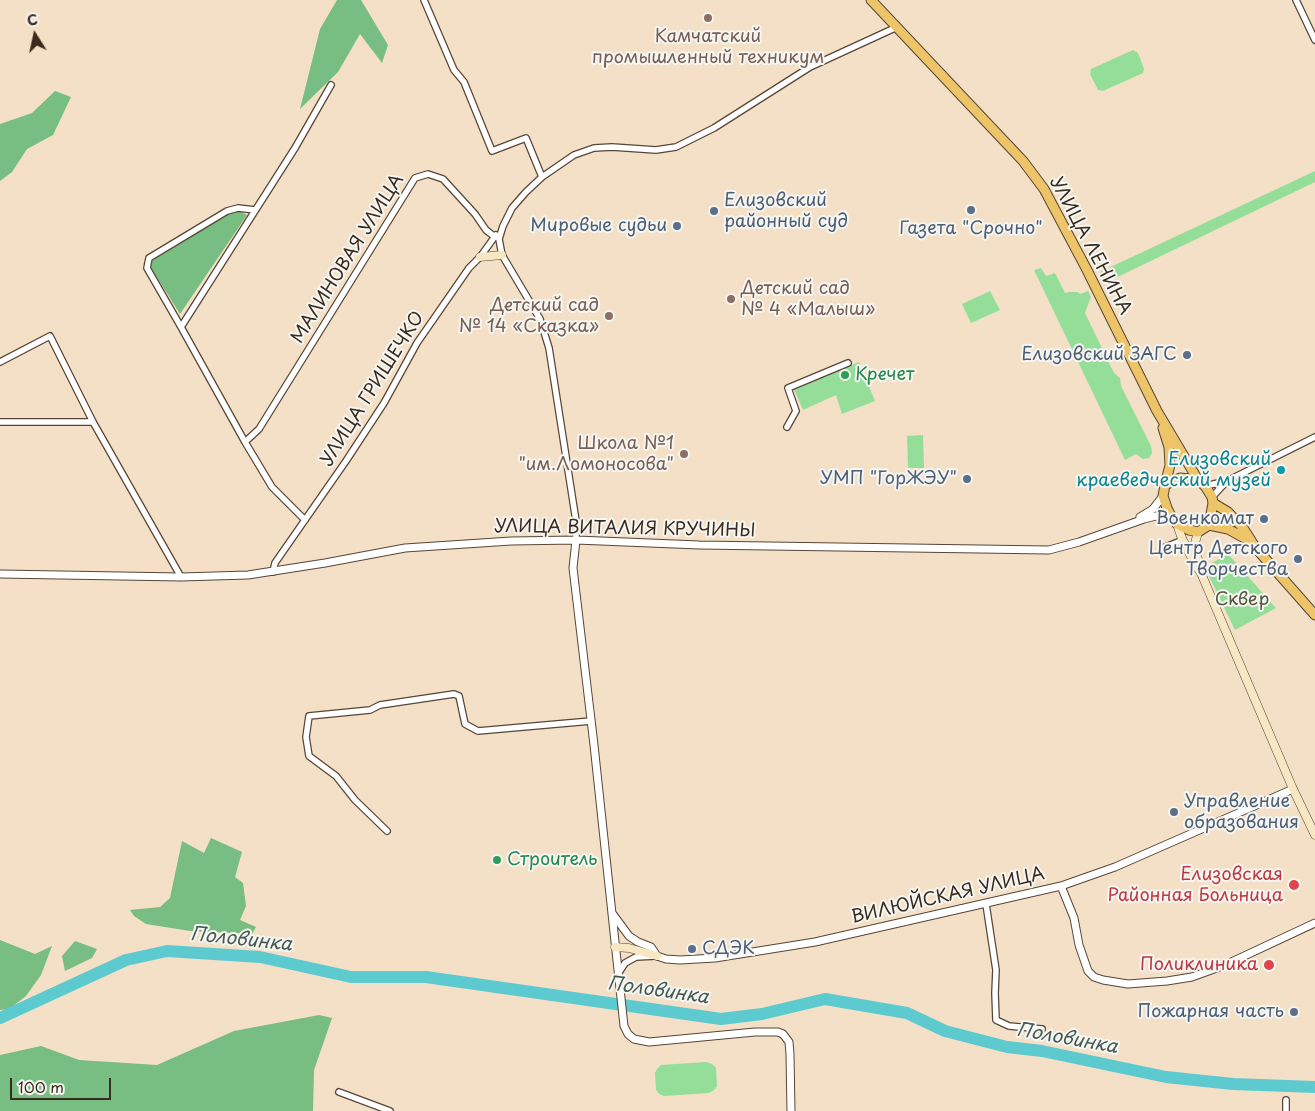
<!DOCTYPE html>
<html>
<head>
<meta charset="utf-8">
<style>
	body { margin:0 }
	#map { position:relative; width:1315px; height:1111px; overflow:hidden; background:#f3e0c6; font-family:"Playpen Sans",sans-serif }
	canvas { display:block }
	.north { position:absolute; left:10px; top:10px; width:50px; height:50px; -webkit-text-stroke:4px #f6f6f2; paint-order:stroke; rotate:350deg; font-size:14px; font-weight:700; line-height:20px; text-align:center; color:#3b2a1e }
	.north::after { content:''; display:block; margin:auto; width:18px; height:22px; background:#3b2a1e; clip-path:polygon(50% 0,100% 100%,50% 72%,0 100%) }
	.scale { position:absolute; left:10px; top:1078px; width:101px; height:22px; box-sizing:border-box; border:2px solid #3b2a1e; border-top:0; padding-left:6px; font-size:15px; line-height:18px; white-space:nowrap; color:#3b2a1e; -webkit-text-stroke:4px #f6f6f2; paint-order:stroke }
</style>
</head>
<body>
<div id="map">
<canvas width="1315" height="1111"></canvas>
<div class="north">С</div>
<div class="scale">100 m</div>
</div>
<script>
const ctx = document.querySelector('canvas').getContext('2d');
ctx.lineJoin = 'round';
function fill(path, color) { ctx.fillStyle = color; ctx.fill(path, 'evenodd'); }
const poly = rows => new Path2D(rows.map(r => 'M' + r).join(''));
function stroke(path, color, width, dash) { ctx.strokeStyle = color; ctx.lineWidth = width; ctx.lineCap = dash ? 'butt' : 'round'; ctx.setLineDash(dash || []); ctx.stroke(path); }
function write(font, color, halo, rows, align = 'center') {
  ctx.font = font + ' "Playpen Sans",sans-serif'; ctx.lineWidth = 4; ctx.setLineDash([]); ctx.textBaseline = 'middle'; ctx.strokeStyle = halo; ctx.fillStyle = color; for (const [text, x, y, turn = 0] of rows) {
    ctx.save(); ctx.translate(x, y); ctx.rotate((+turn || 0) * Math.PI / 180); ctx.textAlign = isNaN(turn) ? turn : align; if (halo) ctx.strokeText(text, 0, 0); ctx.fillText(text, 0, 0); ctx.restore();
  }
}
fill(poly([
	[1133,50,1138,53,1144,69,1143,73,1103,91,1098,90,1090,74,1091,69],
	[1315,171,1315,182,1105,283,1100,272],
	[1041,268,1046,276,1055,273,1065,293,1069,292,1078,292,1080,294,1088,291,1091,297,1085,313,1114,373,1120,378,1121,386,1151,446,1152,453,1149,458,1143,459,1136,454,1125,460,1034,270],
	[990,291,1000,310,971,323,962,304],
	[859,362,875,401,842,414,836,395,803,410,794,389],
	[923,435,924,468,908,468,907,436],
	[1228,554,1276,608,1235,630,1207,572,1208,565],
	[706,1062,712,1064,716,1068,717,1086,714,1090,709,1093,664,1096,659,1094,656,1090,655,1073,657,1069,661,1065]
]), '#95de99');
fill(poly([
	[337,0,361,0,388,45,382,63,360,34,338,72,300,109,320,29],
	[55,91,71,97,53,135,27,149,12,172,0,181,0,124,32,113],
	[239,211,247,215,180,314,151,268,152,261,226,215],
	[211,838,242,852,235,877,243,883,246,906,240,920,256,927,252,934,190,931,146,924,134,916,130,910,160,907,170,898,182,841,204,853],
	[0,940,35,954,52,946,41,975,26,996,9,1009,0,1010],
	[75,941,97,949,92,958,65,971,62,956],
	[319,1015,332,1018,314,1070,313,1111,0,1111,0,1055,41,1046,79,1060,157,1065,234,1031]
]), '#78bd81');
stroke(poly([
	[0,1018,126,960,167,951,260,957,351,977,426,977,721,1019,762,1014,825,999,907,1013,945,1031,1007,1047,1042,1051,1166,1077,1233,1084,1315,1087]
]), '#5dcad0', 12);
const minor = poly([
	[424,0,454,70,464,82,492,151,526,138,542,177],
	[1296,0,1315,40],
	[181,327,147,268,149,258,227,211,238,208,255,210],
	[0,362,50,336,93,422,181,577],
	[0,422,93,422],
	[787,427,796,411,788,388,848,363],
	[245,442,259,429,415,178,428,174,443,179,475,214,486,230,495,237],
	[1205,486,1227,481,1315,437],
	[1212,497,1227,481],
	[305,520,272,487,245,442,181,327,295,148,331,85],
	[576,540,576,521,549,348,540,319,502,255,499,239,503,226,512,208,526,192,542,177,574,155,594,148,612,147,656,150,676,147,714,128,810,67,897,27],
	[1163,548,1183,540],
	[273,572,275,563,284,550,346,461,384,403,417,343,469,268,480,257,496,235],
	[387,831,355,800,336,776,309,756,306,737,309,716,370,710,380,705,454,694,459,696,465,724,478,731,591,721],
	[986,904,996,970,995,993,996,1020,1009,1026,1042,1029],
	[618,974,625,963,636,957,656,956],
	[339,1092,390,1111],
	[1286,1100,1286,1111]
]);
const tertiary = poly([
	[1140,517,1153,509,1163,496],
	[576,540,573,568,594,745,624,1026,628,1034,634,1039,649,1042,755,1032,778,1032,783,1034,789,1042,790,1054,791,1111],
	[0,574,181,577,248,575,325,563,405,548,511,541,576,540,699,545,1049,550,1079,542,1144,519,1156,516,1172,518],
	[1061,886,1074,918,1079,945,1088,971,1094,977,1103,980,1128,984,1167,981,1192,977,1225,965,1315,923],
	[612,913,629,936,638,942,651,947,657,956,666,959,680,960,715,958,815,942,1061,886,1115,867,1293,789]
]);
const secondary = poly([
	[480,257,502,255],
	[1177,524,1181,536,1194,563,1201,573,1293,789,1315,835],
	[1198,532,1195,543,1195,552,1200,564,1200,571],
	[615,947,629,948,657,956]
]);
const primary = poly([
	[871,0,1023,161,1044,189,1087,270,1157,411,1198,480],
	[1163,428,1169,447,1170,465,1165,485,1163,496,1167,508,1172,518,1177,524,1189,530,1198,532,1209,525,1213,503,1212,497,1205,486,1198,480,1180,478,1165,485],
	[1213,503,1228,512,1243,528,1255,547,1315,615],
	[1209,525,1228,529,1248,540]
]);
stroke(minor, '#574537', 8);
stroke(tertiary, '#574537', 9);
stroke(secondary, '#574537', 9);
stroke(primary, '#574537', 11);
stroke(minor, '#fff', 5.5);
stroke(tertiary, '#fff', 7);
stroke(secondary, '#f8e7c3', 8);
stroke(primary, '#eec469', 9);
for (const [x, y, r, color] of [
	[708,18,5,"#8d6e63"],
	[971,210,5,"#5c6f8a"],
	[714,211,5,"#5c6f8a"],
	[677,226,5,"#5c6f8a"],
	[731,299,5,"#8d6e63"],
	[609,316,5,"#8d6e63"],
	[1187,355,5,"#5c6f8a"],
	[845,375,5,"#2e9e5b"],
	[684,454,5,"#8d6e63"],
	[1281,470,5,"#0f9aa8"],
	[967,479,5,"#5c6f8a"],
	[1264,519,5,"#5c6f8a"],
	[1298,559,5,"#5c6f8a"],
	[1174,812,5,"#5c6f8a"],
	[497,860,5,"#2e9e5b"],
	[1294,885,6,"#e0444e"],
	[692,949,5,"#5c6f8a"],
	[1269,965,6,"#e0444e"],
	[1294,1012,5,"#5c6f8a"]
]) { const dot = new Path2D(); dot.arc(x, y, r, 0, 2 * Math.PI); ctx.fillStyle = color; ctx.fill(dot); stroke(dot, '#f6f6f2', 2); }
write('18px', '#785e54', '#f6f6f2', [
	["Камчатский",708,37,"center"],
	["промышленный техникум",708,58,"center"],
	["Детский сад",741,289,"left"],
	["№ 4 «Малыш»",741,310,"left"],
	["Детский сад",599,306],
	["№ 14 «Сказка»",599,327],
	["Школа №1",674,444],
	["\"им.Ломоносова\"",674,465]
], 'right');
write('18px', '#4e5e75', '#f6f6f2', [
	["Елизовский",724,201,"left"],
	["районный суд",724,222,"left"],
	["Мировые судьи",667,226],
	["Газета \"Срочно\"",971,229,"center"],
	["Елизовский ЗАГС",1177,355],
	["УМП \"ГорЖЭУ\"",957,479],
	["Военкомат",1254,519],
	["Центр Детского",1288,549],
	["Творчества",1288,570],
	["Управление",1184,802,"left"],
	["образования",1184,823,"left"],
	["СДЭК",702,949,"left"],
	["Пожарная часть",1284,1012]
], 'right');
write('18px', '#3b2a1e', '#f6f6f2', [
	["УЛИЦА ЛЕНИНА",1090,246,62],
	["МАЛИНОВАЯ УЛИЦА",348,259,-58],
	["УЛИЦА ГРИШЕЧКО",373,389,-58],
	["УЛИЦА ВИТАЛИЯ КРУЧИНЫ",625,529,1],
	["ВИЛЮЙСКАЯ УЛИЦА",948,896,-13]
]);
write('18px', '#27864d', '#f6f6f2', [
	["Кречет",855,375],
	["Строитель",507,860]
], 'left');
write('18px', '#0d838f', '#f6f6f2', [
	["Елизовский",1271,460],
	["краеведческий музей",1271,481]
], 'right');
write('18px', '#52573d', '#f6f6f2', [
	["Сквер",1242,600]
]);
write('18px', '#be3a42', '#f6f6f2', [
	["Елизовская",1283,875],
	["Районная Больница",1283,896],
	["Поликлиника",1258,965]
], 'right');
write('italic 19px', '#455a53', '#f6f6f2', [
	["Половинка",241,940,6],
	["Половинка",658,991,8],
	["Половинка",1067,1039,10]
]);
</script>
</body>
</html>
